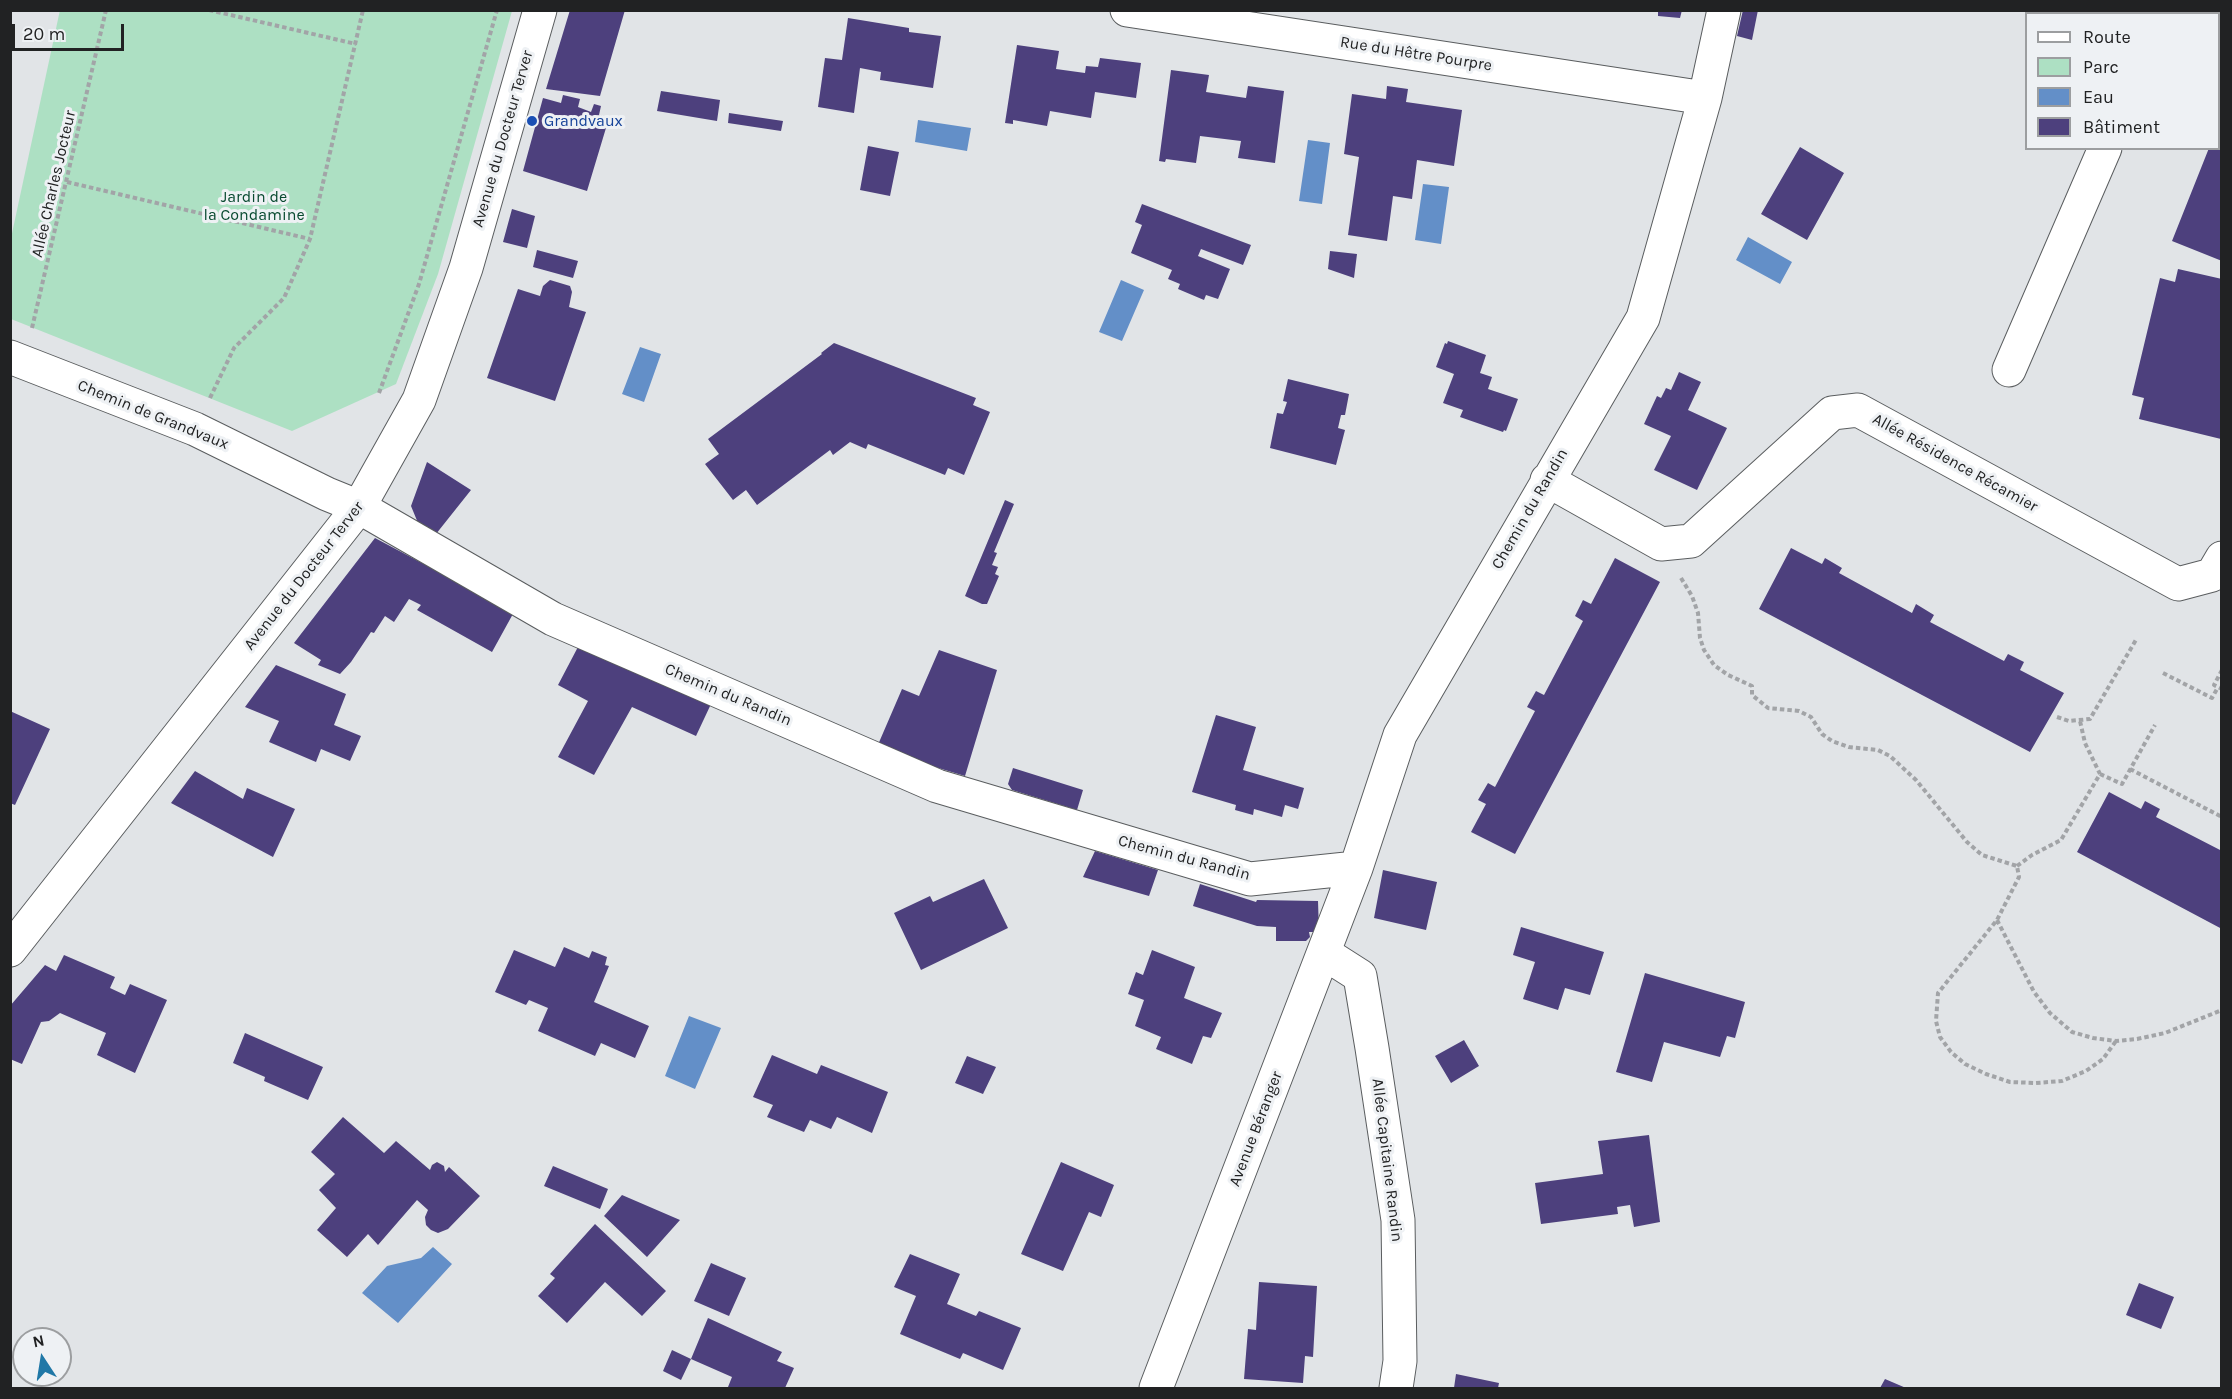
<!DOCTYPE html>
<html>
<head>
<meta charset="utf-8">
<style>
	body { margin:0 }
	#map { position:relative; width:2232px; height:1399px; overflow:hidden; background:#e1e4e7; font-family:Karla,sans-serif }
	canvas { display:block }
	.frame { position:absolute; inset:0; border:12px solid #212223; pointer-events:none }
	.legend { position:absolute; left:2025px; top:12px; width:195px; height:138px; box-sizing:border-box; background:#eef1f4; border:2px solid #9c9ea0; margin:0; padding:8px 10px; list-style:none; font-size:18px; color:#212223 }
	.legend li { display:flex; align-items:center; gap:12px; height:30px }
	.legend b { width:30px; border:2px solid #9c9ea0 }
	.north { position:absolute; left:12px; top:1327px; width:60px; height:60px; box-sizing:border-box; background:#eef1f4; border:2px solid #9c9ea0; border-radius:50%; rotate:348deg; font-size:16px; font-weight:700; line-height:24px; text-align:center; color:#212223 }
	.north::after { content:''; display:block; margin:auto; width:21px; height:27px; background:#2078a7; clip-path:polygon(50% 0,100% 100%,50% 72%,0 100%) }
	.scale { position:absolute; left:12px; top:24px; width:112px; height:27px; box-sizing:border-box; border:3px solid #212223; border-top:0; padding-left:8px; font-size:18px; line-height:21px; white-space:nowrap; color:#212223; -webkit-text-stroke:4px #eef1f4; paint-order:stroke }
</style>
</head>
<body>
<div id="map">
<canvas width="2232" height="1399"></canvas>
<div class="frame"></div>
<ul class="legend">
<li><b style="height:8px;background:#fff"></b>Route</li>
<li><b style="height:16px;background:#ade0c3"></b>Parc</li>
<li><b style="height:16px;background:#638fc8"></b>Eau</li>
<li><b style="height:16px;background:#4d407d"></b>Bâtiment</li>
</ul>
<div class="north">N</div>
<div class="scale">20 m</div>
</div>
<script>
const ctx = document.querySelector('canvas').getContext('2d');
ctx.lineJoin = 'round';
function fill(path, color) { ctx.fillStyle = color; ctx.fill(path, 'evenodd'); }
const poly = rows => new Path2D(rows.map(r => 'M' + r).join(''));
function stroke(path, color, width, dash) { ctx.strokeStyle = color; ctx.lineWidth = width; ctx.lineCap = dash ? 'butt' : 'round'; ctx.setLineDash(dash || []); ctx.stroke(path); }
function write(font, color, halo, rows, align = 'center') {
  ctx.font = font + ' Karla,sans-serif'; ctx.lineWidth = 6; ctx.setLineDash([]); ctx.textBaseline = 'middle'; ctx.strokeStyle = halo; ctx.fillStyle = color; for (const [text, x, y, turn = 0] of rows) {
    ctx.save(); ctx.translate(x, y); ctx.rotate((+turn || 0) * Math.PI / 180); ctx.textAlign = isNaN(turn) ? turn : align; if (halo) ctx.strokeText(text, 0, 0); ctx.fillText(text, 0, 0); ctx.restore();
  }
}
fill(poly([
	[60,10,512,11,438,274,396,384,292,431,11,319,11,238]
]), '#ade0c3');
fill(poly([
	[918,120,971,128,967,151,915,142],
	[1308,140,1330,143,1322,204,1299,201],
	[1423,184,1449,187,1441,244,1415,240],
	[1748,237,1792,262,1780,284,1736,260],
	[1121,280,1144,290,1122,341,1099,332],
	[640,347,661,354,644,402,622,394],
	[689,1016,721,1028,695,1089,665,1076],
	[433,1247,452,1264,398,1323,362,1293,387,1266,421,1258]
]), '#638fc8');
fill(poly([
	[570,10,625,10,600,96,546,89],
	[1658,10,1682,10,1680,18,1658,16],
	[1743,10,1758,10,1752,40,1737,36],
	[848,18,909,28,909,32,941,36,933,88,880,80,881,72,860,68,854,113,818,107,825,58,842,60],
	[1017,45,1059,51,1056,69,1085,73,1086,66,1098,67,1100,58,1141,63,1136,98,1095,92,1091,118,1050,111,1047,126,1013,120,1013,124,1005,123],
	[1171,70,1209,75,1206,92,1246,98,1248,86,1284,91,1275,163,1238,158,1241,141,1200,136,1196,163,1166,159,1165,162,1159,161],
	[1387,86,1408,89,1406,102,1462,110,1454,166,1417,160,1412,199,1393,196,1387,241,1348,235,1359,157,1344,154,1352,94,1386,99],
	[661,91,720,100,717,121,657,111],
	[563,95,580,99,578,107,591,112,594,104,601,106,599,115,609,118,587,191,523,171,543,98,561,103],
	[729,113,783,121,781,131,728,123],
	[2218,135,2222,137,2222,261,2172,241,2209,148,2218,148],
	[868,146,899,152,890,196,860,190],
	[1800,147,1844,173,1807,240,1761,214],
	[1142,204,1251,245,1243,265,1201,249,1198,256,1230,269,1218,299,1206,295,1204,300,1178,289,1180,284,1168,279,1172,270,1131,253,1142,225,1135,222],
	[512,209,535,216,527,248,503,242],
	[537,250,578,261,573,278,533,267],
	[1330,251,1357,254,1354,278,1328,269],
	[2178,269,2222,279,2221,439,2139,419,2144,398,2132,395,2160,278,2175,282],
	[550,280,570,286,572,292,569,307,586,312,555,401,487,378,518,289,540,296,543,286],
	[1448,341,1486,355,1480,373,1492,377,1488,389,1518,399,1506,431,1504,430,1503,432,1460,417,1463,410,1443,403,1454,374,1436,367,1445,343,1447,344],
	[834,343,976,398,973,405,990,412,964,475,948,468,945,475,868,444,866,449,850,442,833,455,830,450,757,505,746,490,733,500,705,464,719,454,708,439,822,354,821,353],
	[1679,372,1701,382,1688,410,1727,428,1697,490,1654,470,1671,436,1644,424,1657,396,1661,398,1666,388,1671,390],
	[1288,379,1349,394,1345,415,1341,415,1338,428,1345,430,1336,465,1270,448,1277,413,1283,414,1287,402,1283,401],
	[427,462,471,490,436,534,418,523,411,506],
	[1005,500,1014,504,994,552,997,553,992,565,998,567,995,574,999,576,987,604,982,604,965,596],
	[375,538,514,612,492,652,417,610,421,605,409,599,394,622,385,616,374,633,371,632,351,662,340,674,318,665,321,660,294,643],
	[1791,548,1822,564,1825,558,1842,568,1839,573,1912,613,1916,604,1934,615,1930,622,2004,661,2008,654,2024,662,2020,670,2064,693,2030,752,1759,609],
	[1615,558,1660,582,1515,854,1471,832,1486,804,1478,800,1488,783,1495,787,1535,711,1527,707,1536,691,1544,695,1583,621,1575,616,1583,600,1591,604],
	[579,645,711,704,696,736,632,707,594,775,558,757,588,701,558,685],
	[939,650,997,670,965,776,895,755,877,747,902,689,919,696],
	[276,665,346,694,334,725,361,736,350,761,321,749,316,762,269,742,279,721,245,707],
	[10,711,50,729,15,805,10,803],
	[1216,715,1256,727,1243,770,1304,788,1298,809,1285,805,1282,817,1254,809,1253,815,1235,810,1236,805,1192,792],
	[1013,768,1083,790,1077,810,1012,790,1008,784],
	[195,771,243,799,247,788,295,809,273,857,171,803],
	[2109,792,2141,809,2145,801,2160,809,2156,817,2222,851,2222,929,2077,852],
	[1095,851,1158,870,1149,896,1083,877],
	[1383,870,1437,882,1426,930,1374,918],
	[984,879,1008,928,921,970,894,913,930,896,933,902],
	[1200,884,1256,902,1257,900,1318,901,1319,932,1309,932,1310,937,1306,941,1276,941,1276,927,1257,926,1193,906],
	[1521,927,1604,952,1590,995,1565,988,1558,1010,1523,999,1535,962,1513,955],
	[564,947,589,958,592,951,607,957,605,965,609,966,594,1002,649,1026,635,1058,601,1043,595,1056,538,1031,548,1008,529,1000,526,1005,495,992,514,950,555,967],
	[1152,950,1195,967,1184,998,1222,1013,1211,1038,1203,1036,1192,1064,1156,1049,1161,1037,1135,1026,1144,1000,1128,994,1136,972,1143,975],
	[64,955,115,977,110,988,125,995,130,984,167,1000,135,1073,97,1055,106,1033,60,1013,49,1021,41,1022,22,1064,10,1059,10,1006,45,965,56,971],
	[1645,973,1745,1002,1735,1038,1727,1036,1720,1057,1664,1042,1652,1082,1616,1072],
	[245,1033,323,1067,308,1100,264,1081,265,1077,233,1063],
	[1464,1040,1479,1066,1451,1083,1435,1056],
	[772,1055,817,1074,821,1065,888,1092,872,1133,837,1117,831,1129,810,1120,804,1132,767,1117,773,1105,753,1097],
	[967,1056,996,1067,983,1094,955,1083],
	[343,1117,384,1153,396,1141,430,1170,432,1165,437,1162,444,1166,445,1172,449,1167,480,1196,448,1229,438,1233,431,1230,426,1225,425,1217,428,1210,417,1200,378,1245,368,1234,347,1257,317,1230,336,1208,319,1190,335,1174,311,1152],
	[1649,1135,1660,1222,1634,1227,1630,1205,1617,1207,1618,1214,1541,1224,1535,1183,1603,1174,1598,1141],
	[1061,1162,1114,1185,1101,1217,1089,1212,1063,1271,1021,1254],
	[553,1166,608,1189,600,1209,544,1186],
	[622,1195,680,1220,647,1257,604,1216],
	[595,1224,666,1291,642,1316,605,1282,567,1323,538,1296,555,1278,550,1274],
	[910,1254,960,1274,947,1304,976,1316,979,1311,1021,1328,1003,1370,963,1353,960,1359,900,1334,916,1296,894,1287],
	[711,1263,746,1278,729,1316,694,1301],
	[1259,1282,1317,1286,1313,1357,1305,1356,1303,1383,1244,1379,1248,1329,1256,1330],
	[2139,1283,2174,1297,2161,1329,2126,1315],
	[708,1318,782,1352,777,1361,794,1368,785,1388,731,1388,728,1387,732,1377,691,1359,681,1380,663,1371,672,1350,691,1359],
	[1456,1374,1499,1383,1498,1388,1454,1388],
	[1885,1379,1906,1388,1880,1388]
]), '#4d407d');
const minor = poly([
	[1127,10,1705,98],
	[2208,14,2214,10],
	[10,357,195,429,327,494,359,507,553,619,937,786,1250,879,1356,868],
	[2009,370,2105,148],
	[1547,480,1661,544,1691,541,1832,413,1858,410,2178,584,2212,575,2222,558],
	[1324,953,1360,976,1372,1048,1398,1220,1400,1361,1396,1388],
	[1156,1388,1356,868,1400,735,1643,318,1705,98,1724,10]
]);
const major = poly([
	[10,950,359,507,419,400,466,268,540,10]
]);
stroke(minor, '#5a5d5f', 35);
stroke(major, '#5a5d5f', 35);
stroke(poly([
	[209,10,356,44],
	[67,182,310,239],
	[32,328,106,10],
	[379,393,419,284,497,10],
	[210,398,234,348,284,298,310,239,363,10],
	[1681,578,1692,596,1698,613,1700,638,1704,650,1714,665,1728,675,1752,686,1752,695,1768,708,1799,711,1811,717,1822,734,1832,741,1849,747,1878,750,1890,756,1916,780,1967,842,1982,855,2017,866,2019,877,1997,920,1938,993,1936,1021,1940,1037,1951,1052,1965,1064,1986,1074,2010,1082,2036,1083,2062,1081,2086,1071,2103,1059,2116,1041],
	[2222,670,2214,685,2222,689],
	[2163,673,2212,698,2218,687],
	[2057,717,2069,721,2090,719,2137,638],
	[2130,769,2222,817],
	[2100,774,2122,784,2155,725],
	[2017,866,2032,855,2061,840,2100,774,2085,743,2080,721],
	[1997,920,2034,992,2050,1013,2072,1032,2093,1038,2116,1041,2137,1039,2165,1033,2222,1010]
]), '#a2a4a7', 4, [4.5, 3]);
stroke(minor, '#fff', 33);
stroke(major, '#fff', 33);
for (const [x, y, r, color] of [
	[532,121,6,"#1a4fb4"]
]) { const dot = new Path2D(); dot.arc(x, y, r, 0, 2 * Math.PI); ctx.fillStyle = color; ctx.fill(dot); stroke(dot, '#eef1f4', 2); }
write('16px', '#212223', '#eef1f4', [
	["Rue du Hêtre Pourpre",1416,54,9],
	["Avenue du Docteur Terver",503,139,-74],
	["Allée Charles Jocteur",54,184,-77],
	["Chemin de Grandvaux",153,415,22],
	["Allée Résidence Récamier",1955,463,29],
	["Chemin du Randin",1530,509,-60],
	["Avenue du Docteur Terver",304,576,-52],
	["Chemin du Randin",728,695,23],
	["Chemin du Randin",1184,858,15],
	["Avenue Béranger",1256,1129,-69],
	["Allée Capitaine Randin",1387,1160,83]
]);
write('16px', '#164399', '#eef1f4', [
	["Grandvaux",544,121]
], 'left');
write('16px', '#084a30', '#eef1f4', [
	["Jardin de",254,197],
	["la Condamine",254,215]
]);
</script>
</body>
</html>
